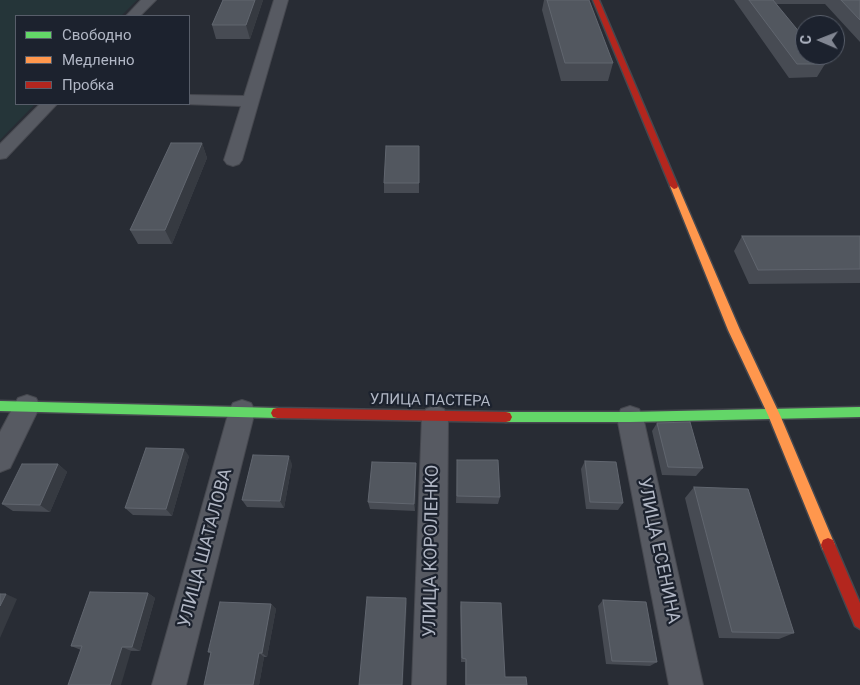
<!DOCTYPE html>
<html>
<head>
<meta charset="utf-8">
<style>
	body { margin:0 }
	#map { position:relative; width:860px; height:685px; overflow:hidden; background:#282c34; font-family:Roboto,sans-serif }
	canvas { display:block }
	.legend { position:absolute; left:15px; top:15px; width:175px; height:90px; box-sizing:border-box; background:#1c222e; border:1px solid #585e6a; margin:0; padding:6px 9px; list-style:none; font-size:15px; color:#b1b7c5 }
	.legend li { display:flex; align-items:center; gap:10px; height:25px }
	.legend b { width:25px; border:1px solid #585e6a }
	.north { position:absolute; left:795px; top:15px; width:50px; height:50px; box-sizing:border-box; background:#1c222e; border:1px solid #585e6a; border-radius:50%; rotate:271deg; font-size:14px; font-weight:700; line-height:20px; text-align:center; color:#b1b7c5 }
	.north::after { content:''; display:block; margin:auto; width:18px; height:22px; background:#818692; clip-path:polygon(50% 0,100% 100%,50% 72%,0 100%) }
</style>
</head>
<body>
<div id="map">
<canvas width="860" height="685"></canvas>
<ul class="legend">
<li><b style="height:6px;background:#63d668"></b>Свободно</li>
<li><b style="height:6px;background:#ff974d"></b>Медленно</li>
<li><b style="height:6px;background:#b3261e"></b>Пробка</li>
</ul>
<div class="north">С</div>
</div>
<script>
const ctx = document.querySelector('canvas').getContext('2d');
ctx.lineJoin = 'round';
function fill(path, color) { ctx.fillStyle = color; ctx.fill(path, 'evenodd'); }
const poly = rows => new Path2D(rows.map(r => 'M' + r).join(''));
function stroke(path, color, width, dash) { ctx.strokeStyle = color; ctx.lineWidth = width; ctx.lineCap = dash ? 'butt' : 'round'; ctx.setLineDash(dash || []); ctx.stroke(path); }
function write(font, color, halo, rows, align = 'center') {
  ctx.font = font + ' Roboto,sans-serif'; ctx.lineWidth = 4.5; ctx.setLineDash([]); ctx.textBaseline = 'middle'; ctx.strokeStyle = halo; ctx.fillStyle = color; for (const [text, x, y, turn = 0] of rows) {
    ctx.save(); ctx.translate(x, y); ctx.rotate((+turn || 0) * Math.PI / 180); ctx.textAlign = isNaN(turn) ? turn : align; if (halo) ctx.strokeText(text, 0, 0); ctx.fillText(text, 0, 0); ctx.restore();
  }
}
fill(poly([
	[0,0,137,0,121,16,16,16,16,104,35,104,0,140]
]), '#253539');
const street = poly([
	[141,0,156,0,140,16,126,16,141,0],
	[274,0,288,0,242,160,239,164,233,166,227,164,224,160,241,106,184,104,189,104,189,95,244,96,274,0],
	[40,104,57,104,6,158,0,159,0,144,40,104],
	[27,395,36,398,40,406,10,468,0,472,0,432,18,398,27,395],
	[242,400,251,403,255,411,186,685,152,685,229,411,233,403,242,400],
	[435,406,444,409,448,417,446,685,412,685,422,417,426,409,435,406],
	[630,406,639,409,643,417,703,685,669,685,617,417,621,409,630,406]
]);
const fast = poly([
	[0,401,277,408,281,409,283,413,281,417,277,418,0,411,0,401],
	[860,407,860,417,630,422,506,422,502,421,500,417,502,413,506,412,630,412,860,407]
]);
const slow = poly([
	[674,183,678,186,740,330,780,415,835,545,833,550,828,552,823,550,768,415,728,330,670,186,674,183]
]);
const jam = poly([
	[593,0,599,0,678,186,677,188,674,189,670,186,593,0],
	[277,408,506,412,510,413,512,417,510,421,506,422,277,418,273,417,271,413,273,409,277,408],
	[828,538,833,540,860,603,860,629,855,626,821,545,823,540,828,538]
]);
stroke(street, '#46484f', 2);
stroke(fast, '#46484f', 3);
stroke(slow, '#46484f', 3);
stroke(jam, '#46484f', 3);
fill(street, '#575a62');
fill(fast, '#63d668');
fill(slow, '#ff974d');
fill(jam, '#b3261e');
fill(poly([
	[223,0,263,0,250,39,216,39,212,25],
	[544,0,589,0,613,63,608,81,561,81,542,10],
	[734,0,860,0,860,42,825,4,776,4,825,64,817,77,789,78],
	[202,143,207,158,172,244,138,244,130,230],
	[419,146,419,193,384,193,384,183],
	[742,236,860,236,860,283,749,284,734,251],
	[657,423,703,468,696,476,662,475,652,431],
	[189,456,172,516,133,515,125,508],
	[457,460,500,497,498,504,456,503],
	[585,461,623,503,618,510,586,509,581,469],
	[58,464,67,472,50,512,13,511,2,504],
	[292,464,284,508,247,507,242,500],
	[416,471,415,511,370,509,368,502],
	[694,487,794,633,779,639,719,638,685,498],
	[148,593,155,598,140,651,81,650,71,646],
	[603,600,657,662,650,666,606,664,598,606],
	[461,602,505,677,527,685,465,685,465,662,461,662,460,607],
	[271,604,276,609,267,657,264,657,259,685,204,685,211,653,208,652]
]), '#474b53');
fill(poly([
	[255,0,263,0,250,39,246,25],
	[202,143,207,158,172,244,165,230],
	[184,449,189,456,172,516,166,509],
	[289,456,292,464,284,508,280,501],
	[416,463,416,471,415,511,414,504],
	[58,464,67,472,50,512,40,505],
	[148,593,155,598,140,651,132,647],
	[6,594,17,599,0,638,0,606],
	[406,598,407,603,403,685,402,685],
	[271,604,276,609,267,657,262,653],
	[122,647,131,651,121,685,110,685],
	[259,653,264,657,259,685,253,685]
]), '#363a41');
const building = poly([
	[223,0,255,0,246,25,212,25,223,0],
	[547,0,589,0,613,63,565,63,547,0],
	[749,0,773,0,805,39,805,55,818,55,825,64,797,64,749,0],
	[841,0,860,0,860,20,841,0],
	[171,143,202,143,165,230,130,230,171,143],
	[386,146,419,146,419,183,384,183,386,146],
	[742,236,860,236,860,269,758,270,742,236],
	[690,422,703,468,668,467,657,423,690,422],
	[146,448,184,449,166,509,125,508,146,448],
	[253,455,289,456,280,501,242,500,253,455],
	[457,460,498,460,500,497,457,496,457,460],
	[585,461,616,462,623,503,590,502,585,461],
	[372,462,416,463,414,504,368,502,372,462],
	[22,464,58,464,40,505,2,504,22,464],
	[694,487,748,489,794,633,732,632,694,487],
	[90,592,148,593,132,647,122,647,110,685,68,685,82,646,71,646,90,592],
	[0,594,6,594,0,606,0,594],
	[367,597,406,598,402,685,359,685,367,597],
	[603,600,646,602,657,662,612,661,603,600],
	[220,602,271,604,262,653,259,653,253,685,204,685,211,652,208,652,220,602],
	[461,602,501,603,505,677,526,677,527,685,466,685,466,659,462,658,461,602]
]);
fill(building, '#52575f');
stroke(building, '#61666f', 1);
write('15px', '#b1b7c5', '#1c222e', [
	["УЛИЦА ПАСТЕРА",430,401,1]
]);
write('18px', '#b1b7c5', '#1c222e', [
	["УЛИЦА ШАТАЛОВА",206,548,-75],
	["УЛИЦА КОРОЛЕНКО",432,551,-89],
	["УЛИЦА ЕСЕНИНА",658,551,78]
]);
</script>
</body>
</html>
